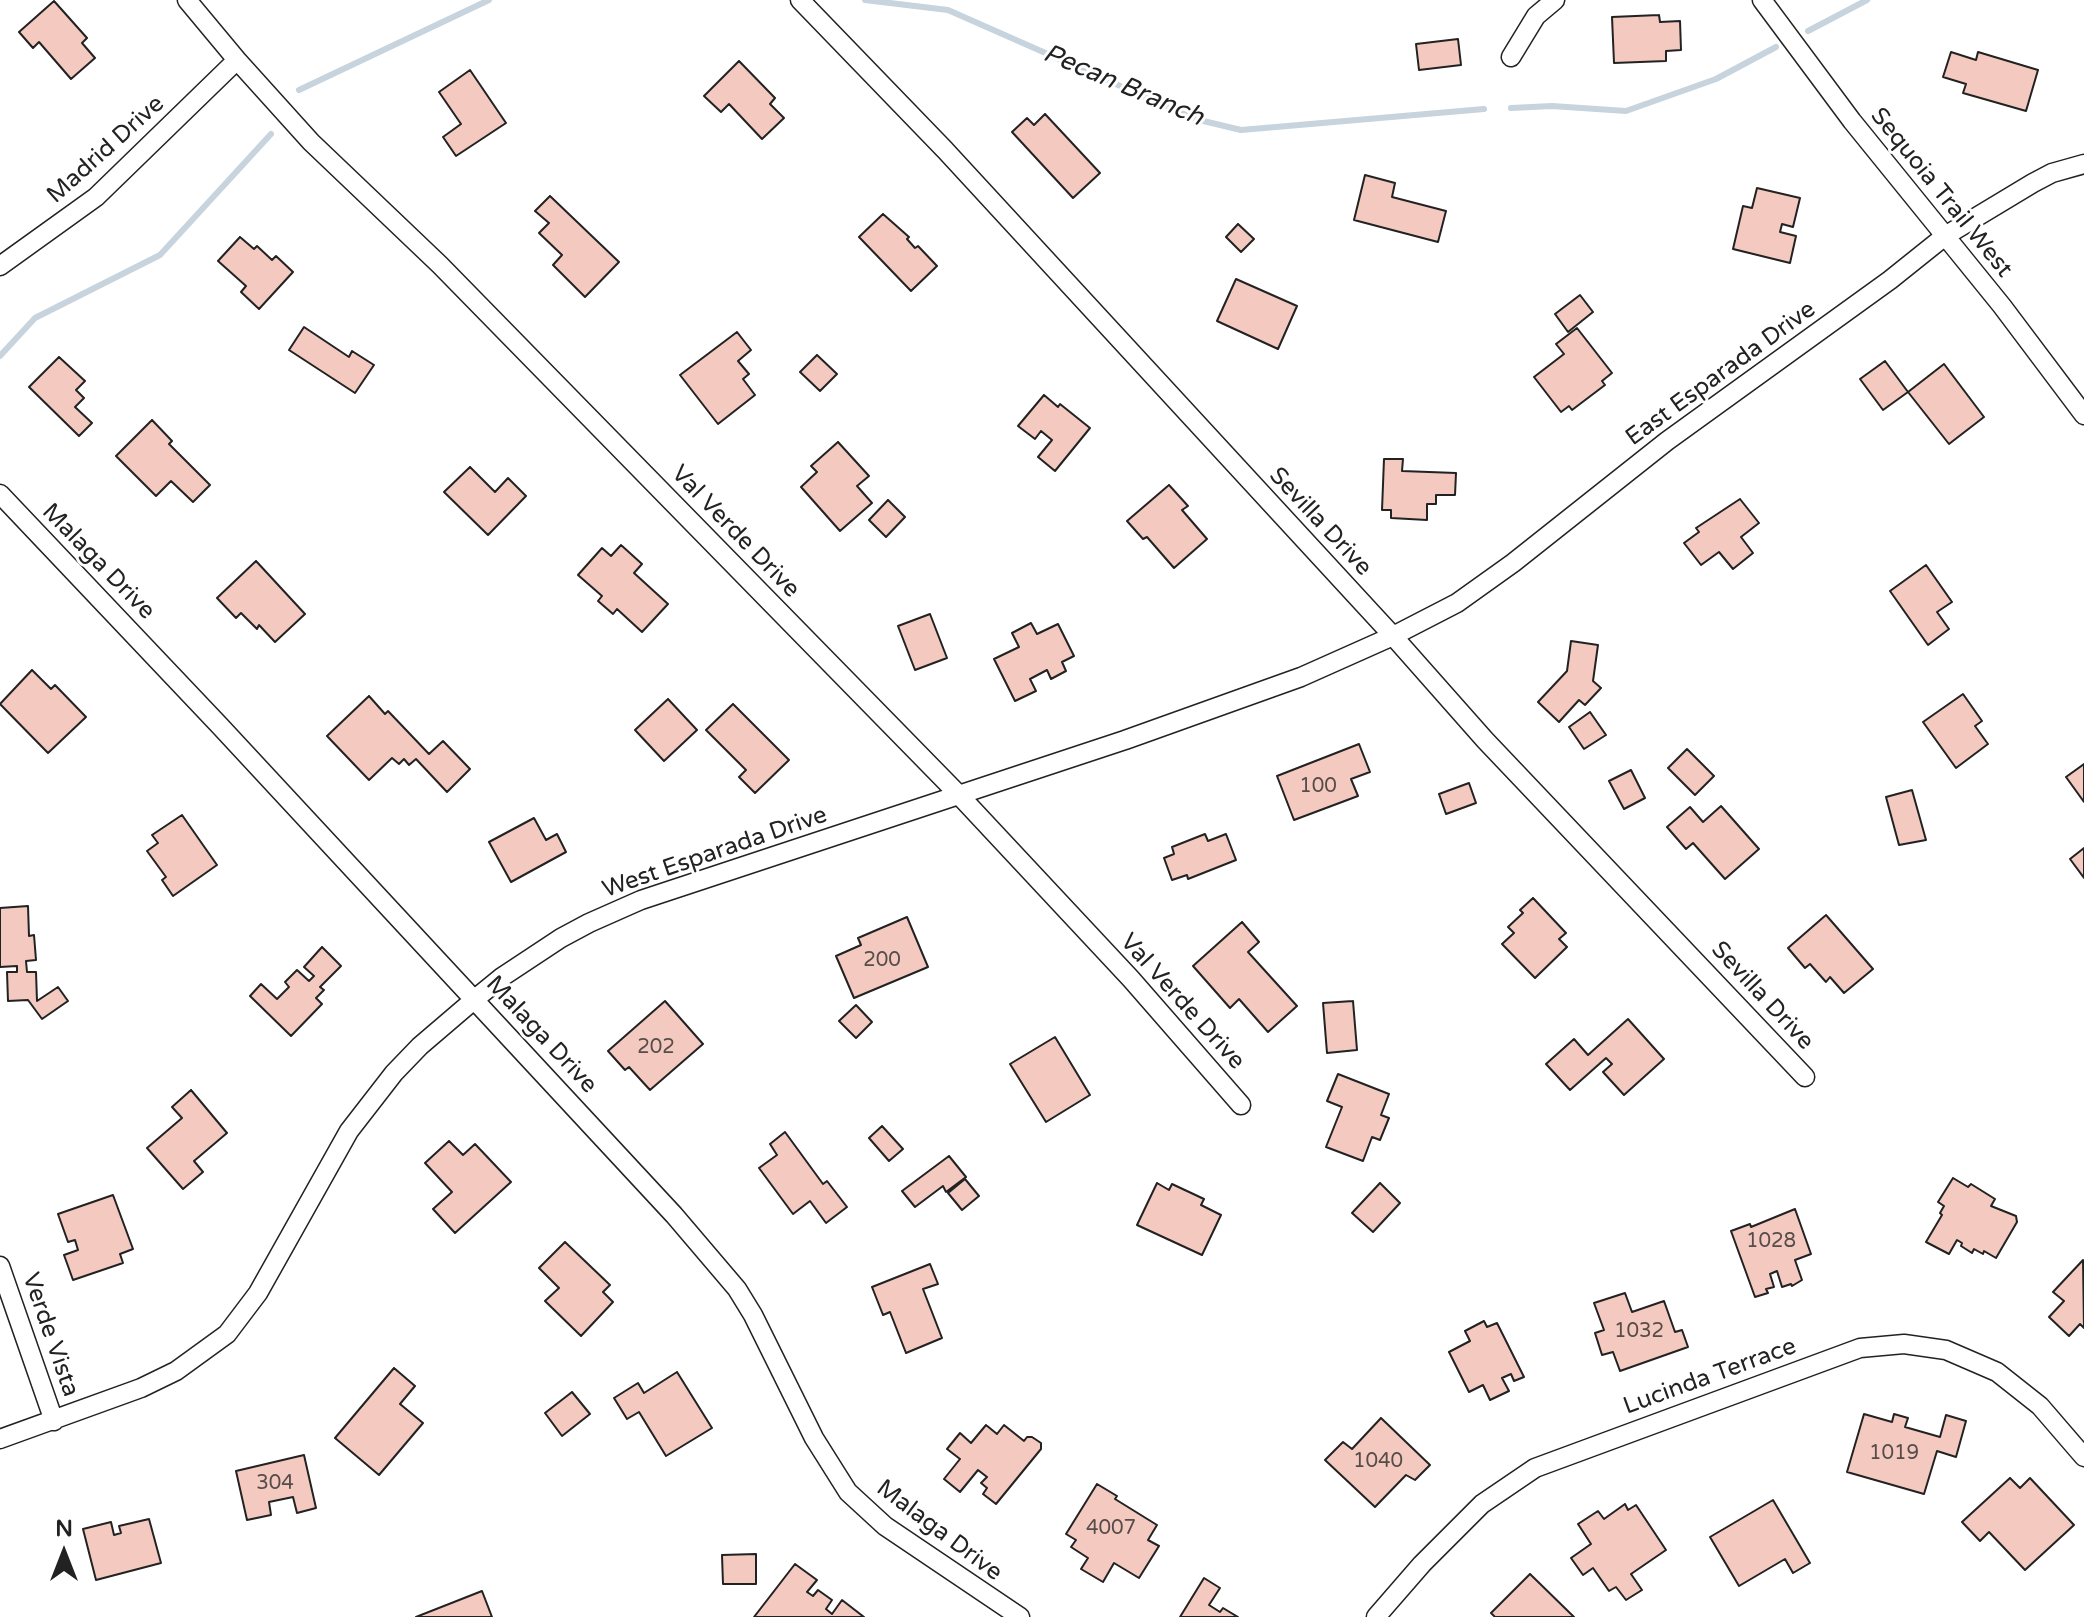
<!DOCTYPE html>
<html>
<head>
<meta charset="utf-8">
<style>
	body { margin:0 }
	#map { position:relative; width:2084px; height:1617px; overflow:hidden; background:#fff; font-family:"Varela Round",sans-serif }
	canvas { display:block }
	.north { position:absolute; left:24px; top:1513px; width:80px; height:80px; -webkit-text-stroke:6px #fff; paint-order:stroke; rotate:0deg; font-size:22px; font-weight:700; line-height:32px; text-align:center; color:#222 }
	.north::after { content:''; display:block; margin:auto; width:28px; height:36px; background:#222; clip-path:polygon(50% 0,100% 100%,50% 72%,0 100%) }
</style>
</head>
<body>
<div id="map">
<canvas width="2084" height="1617"></canvas>
<div class="north">N</div>
</div>
<script>
const ctx = document.querySelector('canvas').getContext('2d');
ctx.lineJoin = 'round';
const poly = rows => new Path2D(rows.map(r => 'M' + r).join(''));
function stroke(path, color, width, dash) { ctx.strokeStyle = color; ctx.lineWidth = width; ctx.lineCap = dash ? 'butt' : 'round'; ctx.setLineDash(dash || []); ctx.stroke(path); }
function fill(path, color) { ctx.fillStyle = color; ctx.fill(path, 'evenodd'); }
function write(font, color, halo, rows, align = 'center') {
  ctx.font = font + ' "Varela Round",sans-serif'; ctx.lineWidth = 6; ctx.setLineDash([]); ctx.textBaseline = 'middle'; ctx.strokeStyle = halo; ctx.fillStyle = color; for (const [text, x, y, turn = 0] of rows) {
    ctx.save(); ctx.translate(x, y); ctx.rotate((+turn || 0) * Math.PI / 180); ctx.textAlign = isNaN(turn) ? turn : align; if (halo) ctx.strokeText(text, 0, 0); ctx.fillText(text, 0, 0); ctx.restore();
  }
}
stroke(poly([
	[865,0,948,10,1195,119,1241,130,1484,109],
	[1808,31,1867,0],
	[299,90,489,0],
	[1511,108,1552,106,1626,111,1716,79,1776,47],
	[0,356,35,318,160,255,271,134]
]), '#c7d3dd', 6);
const building = poly([
	[54,1,87,38,82,43,95,58,71,79,39,42,33,48,19,32,54,1],
	[1659,15,1660,22,1680,21,1681,50,1666,51,1666,61,1614,63,1612,17,1659,15],
	[1458,39,1461,65,1419,70,1416,44,1458,39],
	[1951,52,1976,60,1978,52,2038,70,2026,111,1963,93,1966,84,1943,77,1951,52],
	[739,61,775,98,770,104,784,118,762,139,729,104,721,112,704,96,739,61],
	[470,70,506,123,456,156,443,137,461,124,439,92,470,70],
	[1045,114,1100,173,1073,198,1012,132,1027,118,1034,125,1045,114],
	[1365,175,1395,183,1392,197,1446,211,1438,242,1354,220,1365,175],
	[1757,188,1800,198,1793,227,1782,224,1780,232,1796,236,1790,263,1733,249,1743,206,1752,208,1757,188],
	[550,196,619,262,585,297,553,265,562,255,539,233,549,223,535,211,550,196],
	[883,214,909,237,907,239,915,248,918,246,937,266,911,291,859,237,883,214],
	[1238,224,1254,239,1241,252,1226,237,1238,224],
	[240,237,254,249,257,246,272,260,276,256,293,272,259,309,241,292,246,286,218,261,240,237],
	[1236,279,1297,306,1278,349,1217,321,1236,279],
	[1580,295,1593,312,1568,332,1555,314,1580,295],
	[304,327,349,357,352,351,374,365,355,393,289,350,304,327],
	[1577,328,1612,373,1602,381,1605,385,1572,410,1569,406,1561,412,1534,377,1564,354,1556,344,1577,328],
	[737,332,751,350,738,361,749,374,743,379,755,395,718,424,680,375,737,332],
	[817,355,837,374,820,391,800,372,817,355],
	[59,357,85,381,76,390,84,398,75,407,92,423,79,436,29,387,59,357],
	[1885,361,1908,392,1883,410,1860,379,1885,361],
	[1944,364,1984,417,1949,444,1908,392,1944,364],
	[1044,395,1058,407,1060,404,1090,428,1055,471,1038,457,1052,440,1041,431,1035,439,1018,426,1044,395],
	[152,420,172,441,169,444,210,485,193,502,171,481,156,496,116,456,152,420],
	[838,442,869,476,857,486,872,503,840,531,801,487,817,472,811,466,838,442],
	[1384,459,1403,459,1402,471,1456,473,1455,495,1436,495,1436,504,1427,504,1427,520,1391,518,1391,510,1382,510,1384,459],
	[470,467,495,492,508,478,526,496,488,535,444,492,470,467],
	[1169,485,1188,506,1182,510,1207,539,1174,568,1147,537,1143,539,1127,521,1169,485],
	[1740,499,1759,523,1741,537,1753,553,1733,569,1719,552,1701,565,1684,543,1699,532,1696,528,1740,499],
	[888,500,905,517,886,537,869,520,888,500],
	[621,545,642,564,634,573,668,604,642,632,617,609,613,614,598,601,602,596,578,575,602,548,611,556,621,545],
	[256,561,305,614,275,642,259,625,257,629,241,613,236,618,217,598,256,561],
	[1926,565,1952,602,1937,612,1949,629,1928,645,1890,591,1926,565],
	[930,614,947,658,915,670,898,626,930,614],
	[1031,623,1037,634,1058,624,1074,656,1062,662,1066,671,1051,679,1047,670,1030,679,1036,691,1015,701,994,659,1019,647,1012,633,1031,623],
	[1571,641,1598,645,1593,681,1601,688,1585,705,1579,700,1559,722,1538,702,1567,671,1571,641],
	[32,670,51,689,55,685,86,717,48,753,0,704,32,670],
	[1963,694,1982,721,1975,726,1988,744,1956,768,1923,722,1963,694],
	[369,696,385,714,388,711,429,754,443,741,470,769,447,792,416,759,409,765,404,759,399,764,392,758,369,780,327,736,369,696],
	[668,699,697,730,664,761,635,730,668,699],
	[733,704,789,760,755,793,739,777,746,770,706,730,733,704],
	[1590,712,1606,735,1584,749,1569,727,1590,712],
	[1359,744,1370,772,1351,779,1358,796,1294,820,1277,776,1359,744],
	[1687,749,1714,776,1695,795,1668,768,1687,749],
	[2084,764,2084,802,2066,777,2084,764],
	[1631,770,1645,798,1624,809,1609,781,1631,770],
	[1469,783,1476,803,1446,814,1439,794,1469,783],
	[1912,790,1926,840,1899,845,1886,797,1912,790],
	[1721,806,1759,849,1725,879,1693,843,1686,849,1667,827,1690,807,1703,822,1721,806],
	[182,815,217,865,173,896,162,880,166,877,147,851,158,843,152,835,182,815],
	[534,818,546,840,557,834,566,852,511,882,489,842,534,818],
	[1205,834,1208,841,1226,834,1236,860,1188,879,1187,875,1172,880,1164,858,1174,854,1172,847,1205,834],
	[2084,848,2084,878,2070,859,2084,848],
	[1533,898,1566,933,1559,939,1567,947,1535,978,1502,944,1514,933,1508,927,1523,913,1520,910,1533,898],
	[28,906,29,936,34,935,36,960,26,961,27,972,36,972,37,1001,58,987,68,1001,42,1019,28,1000,8,1001,7,972,17,972,17,966,0,967,0,908,28,906],
	[1826,915,1873,969,1844,993,1830,977,1826,982,1810,964,1805,968,1788,948,1826,915],
	[907,917,928,967,854,998,836,956,861,945,858,938,907,917],
	[1242,922,1259,942,1248,952,1297,1006,1268,1032,1239,999,1230,1008,1193,966,1242,922],
	[322,947,341,966,320,987,324,990,316,998,322,1004,291,1036,250,996,261,984,277,999,289,987,285,982,297,970,309,981,314,976,304,967,322,947],
	[665,1001,703,1044,650,1090,629,1067,625,1070,608,1051,665,1001],
	[1353,1001,1357,1050,1327,1053,1323,1003,1353,1001],
	[856,1005,872,1022,856,1038,839,1021,856,1005],
	[1628,1019,1664,1059,1624,1095,1603,1072,1612,1064,1606,1058,1570,1090,1546,1064,1574,1039,1588,1055,1628,1019],
	[1055,1037,1090,1095,1046,1122,1010,1064,1055,1037],
	[1338,1074,1389,1094,1381,1115,1389,1118,1380,1140,1372,1137,1363,1161,1326,1147,1342,1107,1327,1101,1338,1074],
	[191,1090,227,1133,194,1161,203,1172,183,1189,147,1148,182,1118,172,1107,191,1090],
	[882,1126,903,1149,889,1161,869,1138,882,1126],
	[785,1132,823,1184,827,1181,847,1207,826,1223,810,1201,793,1214,759,1168,777,1155,770,1144,785,1132],
	[449,1141,463,1155,475,1144,511,1182,455,1233,433,1209,452,1192,425,1163,449,1141],
	[949,1156,966,1177,946,1192,943,1186,915,1207,902,1191,949,1156],
	[1953,1178,1968,1187,1971,1184,1995,1199,1991,1206,2016,1216,2017,1222,1996,1258,1984,1251,1983,1254,1974,1249,1972,1253,1961,1246,1962,1243,1957,1240,1949,1254,1926,1242,1942,1215,1940,1213,1944,1206,1938,1202,1953,1178],
	[965,1179,979,1196,962,1210,948,1193,965,1179],
	[1157,1183,1169,1190,1172,1184,1204,1199,1201,1205,1221,1215,1202,1255,1137,1225,1157,1183],
	[1380,1183,1400,1203,1373,1232,1352,1213,1380,1183],
	[113,1195,133,1249,120,1254,123,1263,73,1280,64,1255,78,1250,75,1240,68,1242,58,1214,113,1195],
	[1795,1209,1811,1254,1795,1260,1802,1280,1792,1286,1791,1284,1782,1287,1777,1271,1770,1274,1774,1287,1766,1289,1768,1293,1755,1297,1731,1231,1750,1224,1751,1227,1795,1209],
	[565,1242,610,1285,603,1292,613,1302,581,1336,545,1301,559,1288,539,1268,565,1242],
	[2083,1260,2084,1328,2080,1324,2069,1336,2049,1317,2064,1301,2053,1292,2083,1260],
	[930,1264,938,1284,923,1289,942,1338,906,1353,890,1312,883,1315,872,1287,930,1264],
	[1625,1293,1632,1312,1664,1301,1675,1332,1682,1330,1688,1347,1620,1371,1613,1352,1602,1355,1595,1333,1604,1330,1594,1303,1625,1293],
	[1484,1321,1487,1327,1497,1323,1524,1377,1514,1381,1511,1374,1502,1378,1509,1391,1490,1400,1483,1385,1469,1392,1449,1352,1470,1341,1465,1331,1484,1321],
	[394,1368,415,1386,400,1404,423,1423,379,1475,335,1438,394,1368],
	[677,1372,712,1428,666,1456,639,1412,627,1419,614,1398,638,1383,644,1393,677,1372],
	[572,1392,590,1414,562,1436,545,1413,572,1392],
	[1864,1414,1892,1422,1894,1414,1908,1418,1905,1427,1940,1437,1946,1415,1966,1421,1956,1457,1937,1451,1924,1494,1847,1472,1864,1414],
	[1381,1418,1430,1465,1415,1480,1406,1475,1375,1507,1325,1460,1343,1442,1352,1449,1381,1418],
	[986,1425,997,1434,1004,1425,1024,1441,1027,1437,1032,1437,1041,1443,1041,1449,996,1504,983,1494,987,1488,981,1483,987,1477,978,1470,960,1492,944,1479,960,1459,947,1449,960,1433,971,1443,986,1425],
	[304,1455,316,1508,297,1513,293,1497,269,1502,271,1515,247,1520,236,1471,304,1455],
	[2010,1478,2020,1488,2030,1478,2074,1525,2025,1570,1989,1532,1980,1541,1962,1522,2010,1478],
	[1097,1484,1117,1496,1115,1499,1157,1525,1148,1540,1159,1546,1139,1578,1114,1563,1103,1582,1081,1569,1088,1558,1071,1547,1076,1540,1066,1534,1097,1484],
	[1773,1500,1810,1563,1793,1573,1785,1559,1739,1586,1710,1537,1773,1500],
	[1625,1504,1628,1510,1636,1505,1666,1550,1631,1574,1642,1590,1626,1600,1616,1587,1609,1591,1593,1568,1583,1575,1571,1558,1591,1544,1578,1524,1598,1511,1604,1519,1625,1504],
	[149,1519,161,1563,96,1580,83,1529,111,1522,114,1535,121,1533,119,1526,149,1519],
	[756,1554,756,1584,723,1584,722,1555,756,1554],
	[795,1564,817,1580,807,1592,813,1596,818,1590,832,1600,826,1609,832,1614,842,1600,864,1617,754,1617,795,1564],
	[1530,1574,1574,1617,1495,1617,1491,1613,1530,1574],
	[1204,1578,1220,1588,1209,1605,1220,1612,1223,1608,1238,1617,1180,1617,1204,1578],
	[482,1591,492,1617,416,1617,482,1591]
]);
fill(building, '#f3c9c0');
stroke(building, '#222', 2);
const minor = poly([
	[187,0,237,60,311,142,440,265,960,796,1131,979,1241,1105],
	[800,0,945,150,1393,636,1485,740,1805,1077],
	[1762,0,1852,121,2002,306,2084,415],
	[1511,57,1536,16,1555,0],
	[0,266,96,197,237,60],
	[0,494,220,726,674,1215,737,1289,753,1315,814,1438,848,1492,885,1526,1020,1617],
	[0,1266,54,1421],
	[0,1439,141,1388,176,1371,227,1334,258,1293,349,1131,394,1073,420,1046,475,999,502,977,561,938,589,923,641,900,1125,740,1301,677,1393,636,1457,603,1513,563,1667,441,1890,280,1945,236,2033,183,2052,173,2084,164],
	[1376,1617,1422,1564,1482,1504,1535,1468,1860,1348,1904,1344,1946,1350,1997,1372,2040,1406,2084,1457]
]);
stroke(minor, '#222', 21);
stroke(minor, '#fff', 18);
write('20px', '#564c4a', null, [
	["100",1318,787],
	["200",882,961],
	["202",656,1048],
	["1028",1771,1242],
	["1032",1639,1332],
	["1019",1894,1454],
	["1040",1378,1462],
	["304",275,1484],
	["4007",1111,1529]
]);
write('24px', '#222', '#fff', [
	["Madrid Drive",106,150,-42],
	["Sequoia Trail West",1941,193,51],
	["East Esparada Drive",1721,374,-36],
	["Sevilla Drive",1320,522,47],
	["Val Verde Drive",735,532,46],
	["Malaga Drive",98,562,46],
	["West Esparada Drive",715,853,-19],
	["Sevilla Drive",1762,996,47],
	["Val Verde Drive",1182,1002,48],
	["Malaga Drive",541,1035,47],
	["Verde Vista",50,1335,71],
	["Lucinda Terrace",1710,1377,-20],
	["Malaga Drive",939,1531,37]
]);
write('italic 26px', '#222', '#fff', [
	["Pecan Branch",1123,86,23]
]);
</script>
</body>
</html>
